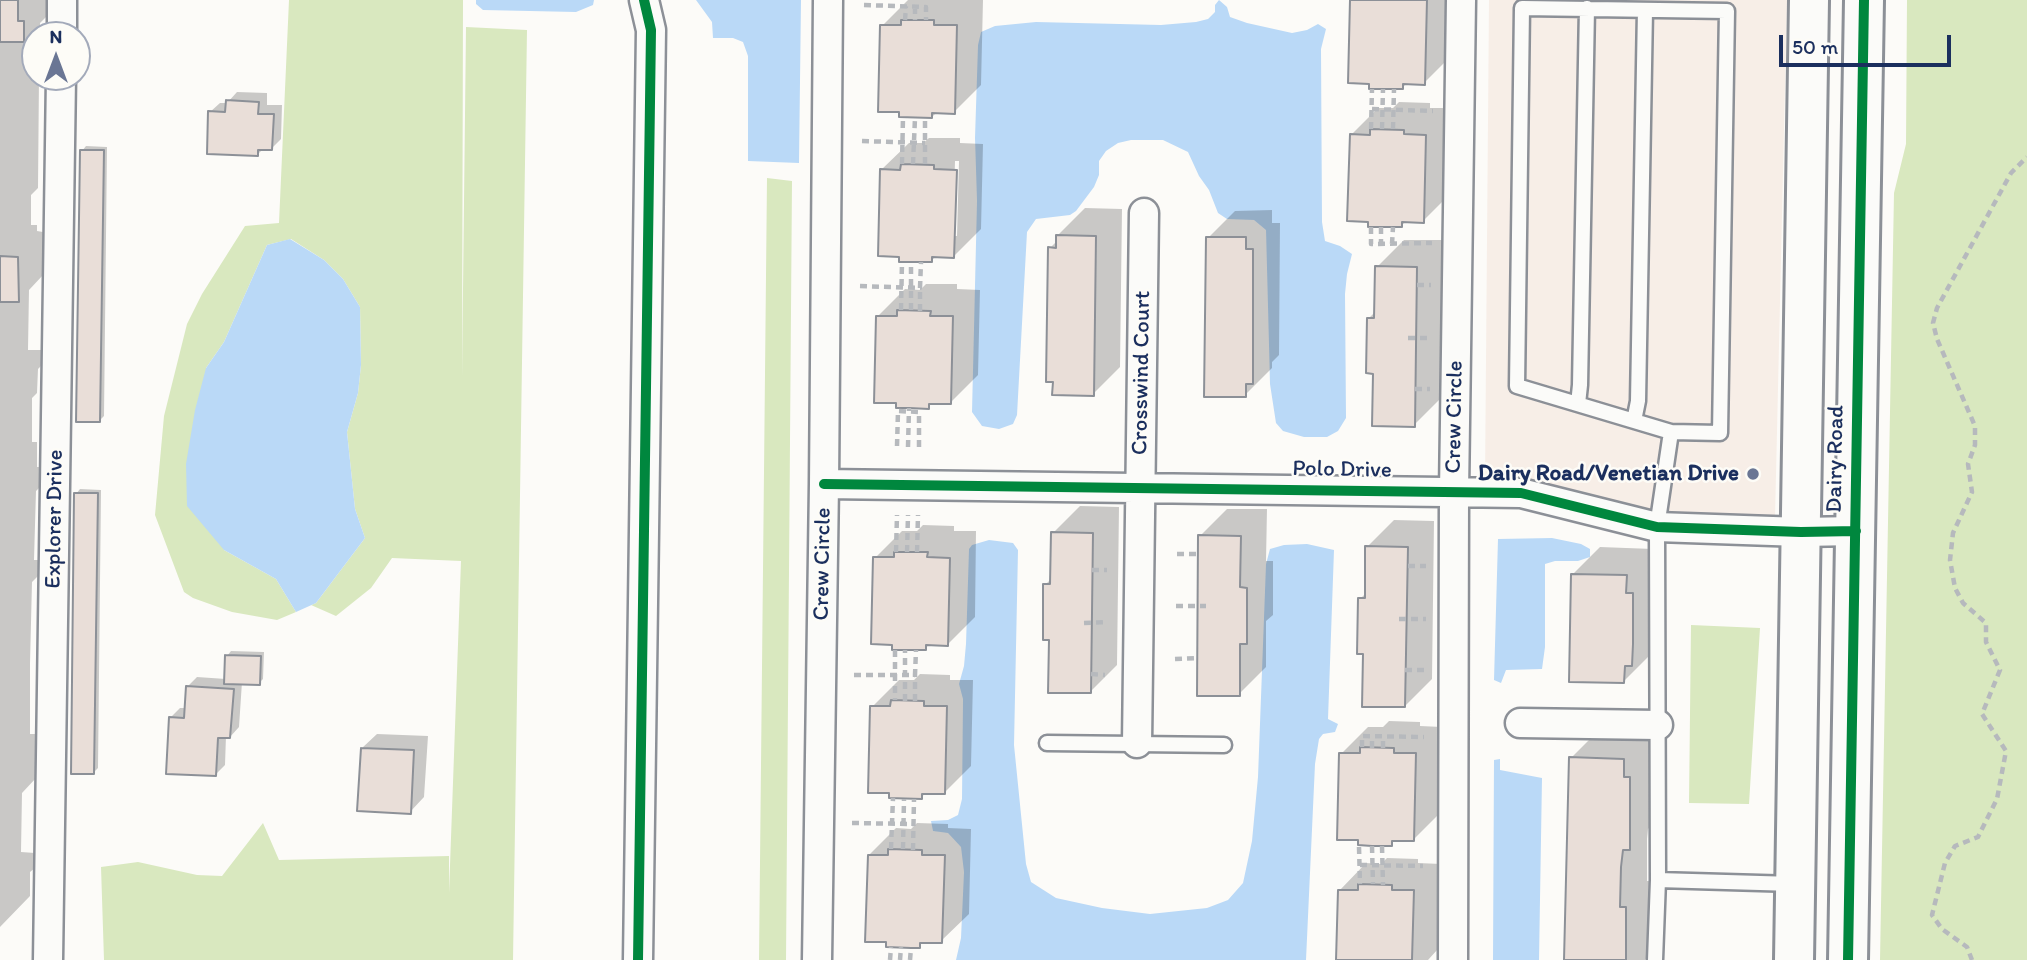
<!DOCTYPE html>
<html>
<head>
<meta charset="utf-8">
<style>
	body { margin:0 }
	#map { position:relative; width:2027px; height:960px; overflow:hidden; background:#fcfbf8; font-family:Itim,sans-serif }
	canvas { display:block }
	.north { position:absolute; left:21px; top:21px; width:70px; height:70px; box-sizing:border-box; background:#fdfcf7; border:2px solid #a3aaba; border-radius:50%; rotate:0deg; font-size:19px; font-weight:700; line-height:28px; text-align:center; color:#1b2f5e }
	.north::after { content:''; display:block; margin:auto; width:24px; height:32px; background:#6a7694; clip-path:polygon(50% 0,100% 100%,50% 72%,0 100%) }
	.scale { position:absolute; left:1779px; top:35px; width:172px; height:32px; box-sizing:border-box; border:4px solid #1b2f5e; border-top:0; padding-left:9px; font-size:21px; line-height:24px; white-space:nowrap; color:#1b2f5e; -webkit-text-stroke:5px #fdfcf7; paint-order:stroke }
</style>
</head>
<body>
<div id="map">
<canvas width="2027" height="960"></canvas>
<div class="north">N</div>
<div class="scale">50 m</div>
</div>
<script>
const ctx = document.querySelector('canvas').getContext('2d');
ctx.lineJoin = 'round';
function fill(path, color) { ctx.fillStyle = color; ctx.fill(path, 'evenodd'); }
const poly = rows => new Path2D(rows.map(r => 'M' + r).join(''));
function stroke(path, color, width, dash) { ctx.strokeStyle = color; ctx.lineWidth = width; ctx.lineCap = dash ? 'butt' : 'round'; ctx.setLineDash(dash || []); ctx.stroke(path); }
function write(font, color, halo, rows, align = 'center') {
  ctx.font = font + ' Itim,sans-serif'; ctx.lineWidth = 5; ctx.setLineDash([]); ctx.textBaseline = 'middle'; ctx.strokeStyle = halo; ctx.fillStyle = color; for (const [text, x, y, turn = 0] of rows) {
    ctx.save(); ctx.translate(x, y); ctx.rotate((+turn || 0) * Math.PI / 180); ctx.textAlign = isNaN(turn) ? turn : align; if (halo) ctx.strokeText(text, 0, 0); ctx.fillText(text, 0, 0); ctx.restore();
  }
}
fill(poly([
	[1489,0,1787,0,1775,518,1659,514,1485,479]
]), '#f7eee7');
fill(poly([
	[289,0,463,0,462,377,466,27,527,30,513,960,104,960,101,867,138,862,197,875,222,876,263,823,279,860,449,856,449,893,461,561,392,558,371,588,336,616,311,605,316,603,365,538,355,509,347,432,358,393,361,365,360,307,343,279,324,260,291,239,267,245,224,342,206,368,224,550,276,579,296,612,277,620,232,612,193,598,184,592,155,515,164,416,187,324,202,294,245,226,279,223],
	[1907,0,2027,0,2027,960,1880,960,1894,193,1906,144],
	[767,178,792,181,786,960,759,960],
	[1691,625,1760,628,1749,804,1689,803]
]), '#d9e8bf');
fill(poly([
	[476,0,594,0,593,5,576,12,483,10,476,4],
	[696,0,801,0,799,163,748,161,748,56,743,42,733,38,713,38,712,22],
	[1219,0,1227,7,1230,17,1247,23,1292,33,1307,30,1318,24,1326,29,1321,49,1322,222,1325,241,1340,246,1352,254,1347,274,1345,294,1346,418,1338,431,1327,437,1304,437,1283,431,1276,423,1270,384,1266,230,1254,220,1227,219,1218,213,1209,190,1199,176,1188,152,1163,140,1131,140,1118,143,1106,151,1099,161,1099,175,1094,187,1076,211,1070,215,1036,219,1027,232,1017,415,1013,424,999,429,982,426,972,412,977,201,975,138,978,45,981,32,995,26,1036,22,1161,25,1196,22,1208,19,1215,12,1215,5],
	[290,239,324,260,343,279,360,307,361,365,358,393,347,432,355,509,365,538,316,603,296,612,276,579,224,550,187,506,186,464,195,410,206,368,224,342,267,245],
	[1552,538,1581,544,1590,549,1590,557,1578,561,1555,561,1545,564,1545,647,1542,669,1506,670,1501,683,1494,680,1498,539],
	[989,540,1013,543,1018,550,1014,745,1026,864,1031,882,1056,898,1102,908,1150,914,1207,908,1228,900,1243,883,1252,841,1258,777,1266,564,1270,549,1284,545,1307,544,1334,550,1328,719,1338,724,1335,732,1323,734,1319,739,1315,764,1306,960,956,960,961,938,964,872,961,847,948,833,933,831,931,821,948,820,958,815,962,799,963,699,959,684,964,666,966,644,969,549,972,545],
	[1500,759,1500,770,1542,778,1539,960,1493,960,1494,760]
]), '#bad9f7');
fill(poly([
	[0,0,49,0,49,14,40,23,40,35,35,35,35,77,39,77,38,188,31,195,31,225,37,225,37,231,43,232,44,274,29,290,28,350,42,350,42,365,38,369,37,393,32,398,32,442,37,442,37,467,42,467,42,485,36,491,34,560,39,560,39,575,32,582,30,664,30,734,36,734,37,777,22,793,21,852,35,853,35,868,30,872,30,896,0,927],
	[908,0,983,0,981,85,954,112,937,112,932,117,882,26],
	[1352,0,1453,0,1451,56,1424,83,1407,83,1402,88],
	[237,92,267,93,267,105,282,105,281,139,272,148,264,148,257,155,210,112,220,103,227,103],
	[1399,102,1430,103,1430,108,1453,108,1450,194,1423,221,1406,221,1401,226,1351,135,1378,108,1393,108],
	[929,138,960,138,960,143,983,144,981,229,954,256,936,256,931,261,901,255,881,170,909,143,923,143],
	[955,161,959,161,957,236,953,236],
	[86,146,107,147,104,416,99,421,82,151],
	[1085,208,1122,209,1120,367,1093,394,1050,248,1058,240,1058,235],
	[1272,210,1272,223,1280,223,1279,355,1272,362,1272,368,1245,395,1208,238,1235,211],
	[1404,240,1444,240,1441,398,1414,425,1375,372,1369,318,1376,311,1377,267],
	[926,284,957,284,957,289,980,290,978,375,951,402,933,402,928,407,878,316,905,289,920,290],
	[80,489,101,490,98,768,93,773,76,494],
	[1080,506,1119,507,1117,665,1090,692,1050,638,1045,585,1052,578,1053,533],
	[1227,509,1267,509,1266,561,1273,561,1273,615,1266,621,1266,667,1239,694,1200,536],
	[1394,520,1434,521,1432,679,1405,706,1365,652,1360,599,1367,592,1367,547],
	[923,525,954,526,954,531,976,531,975,617,948,644,930,643,925,649,875,558,902,531,917,531],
	[1600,547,1653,549,1651,654,1624,681,1573,574],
	[231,651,264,652,263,679,259,683,242,682,239,727,230,737,226,736,225,765,215,775,170,718,180,708,186,708,187,687,197,677,226,679,227,656],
	[920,674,950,675,950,680,973,680,971,766,944,793,926,792,922,797,872,707,899,680,914,680],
	[1389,721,1420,722,1420,726,1442,727,1440,813,1413,840,1396,839,1391,844,1341,754,1368,727,1383,727],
	[1598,731,1651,733,1650,750,1657,750,1656,821,1648,829,1647,839,1647,881,1653,881,1652,952,1645,960,1565,960,1571,758],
	[377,734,428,736,424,797,410,812,362,748],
	[917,823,948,824,948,828,971,829,969,914,941,941,924,941,919,946,869,855,896,828,911,829],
	[1387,858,1418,859,1418,863,1441,864,1438,949,1428,960,1337,960,1339,891,1366,863,1381,864]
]), '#0003');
const building = poly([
	[0,0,18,0,18,21,24,21,24,42,0,42,0,0],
	[1350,0,1427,0,1425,85,1403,84,1403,89,1369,89,1369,84,1348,83,1350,0],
	[901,20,934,20,934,25,957,25,955,114,932,113,932,118,899,117,899,112,878,112,880,25,901,25,901,20],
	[226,100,259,102,258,114,274,114,272,150,258,150,258,156,207,154,208,111,225,112,226,100],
	[1370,129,1404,130,1404,134,1426,135,1424,223,1402,222,1402,227,1368,227,1368,222,1347,221,1350,134,1370,135,1370,129],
	[80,150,104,150,100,422,76,422,80,150],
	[901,164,934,165,934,169,957,170,954,258,932,257,932,262,899,262,899,257,878,256,880,169,900,170,901,164],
	[1056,235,1096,236,1094,396,1052,395,1053,382,1046,382,1048,247,1056,248,1056,235],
	[1206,237,1246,237,1246,249,1253,249,1253,384,1246,384,1246,397,1204,397,1206,237],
	[0,256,18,257,19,302,0,302,0,256],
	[1375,266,1417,267,1415,427,1372,426,1373,374,1366,373,1367,318,1374,318,1375,266],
	[897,310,931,311,930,316,953,316,951,404,929,404,929,409,909,408,896,408,896,403,874,403,876,316,897,316,897,310],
	[74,493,98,493,94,774,71,774,74,493],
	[1051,532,1093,533,1091,693,1048,693,1049,640,1043,640,1043,584,1050,584,1051,532],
	[1198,535,1241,536,1240,587,1247,588,1247,644,1240,644,1240,696,1197,696,1198,535],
	[1365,546,1408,547,1405,707,1362,707,1363,654,1357,654,1358,598,1365,598,1365,546],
	[894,552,928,552,927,557,950,558,948,646,926,645,926,650,892,650,892,645,871,644,873,557,894,557,894,552],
	[1571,574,1627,575,1626,593,1633,593,1633,644,1632,666,1625,666,1624,683,1569,682,1571,574],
	[225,655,261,656,260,685,224,684,225,655],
	[186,686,234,689,230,738,218,738,216,776,166,774,169,717,184,718,186,686],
	[891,700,924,701,924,706,947,706,945,794,922,794,922,799,889,798,889,793,868,793,870,706,890,706,891,700],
	[1360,747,1394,748,1394,753,1416,753,1414,841,1392,841,1392,846,1372,846,1358,845,1358,840,1337,840,1339,753,1360,753,1360,747],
	[361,748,414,750,411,814,357,811,361,748],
	[1569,757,1624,759,1624,777,1630,777,1630,850,1623,850,1621,867,1620,907,1626,907,1626,960,1564,960,1569,757],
	[888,849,922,850,922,855,945,855,942,943,920,943,920,948,911,948,886,947,886,942,865,942,868,855,888,855,888,849],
	[1358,884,1392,885,1392,890,1414,890,1412,960,1336,960,1338,890,1358,890,1358,884]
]);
fill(building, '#e9ded8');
stroke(building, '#8c9097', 2);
const lane = poly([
	[1522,8,1727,11,1720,433,1671,432,1517,386,1522,8],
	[1578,404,1580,385,1587,8],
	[1634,421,1638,401,1645,10],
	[1671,432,1657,527,1658,880,1794,884],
	[1047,743,1224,745],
	[1655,960,1658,880]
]);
const street = poly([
	[62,35,62,0],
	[824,484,1521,493,1657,527,1801,532,1856,531],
	[1520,723,1658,725],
	[1137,743,1144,213],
	[48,960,61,77],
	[638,960,651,30,644,0],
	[817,960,824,484,828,0],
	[1453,960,1454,492,1461,0]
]);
const secondary = poly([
	[1794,960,1809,0],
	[1848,960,1864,0]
]);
stroke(lane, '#8c9097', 19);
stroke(street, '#8c9097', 33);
stroke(secondary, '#8c9097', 44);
stroke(poly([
	[864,5,926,7,926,20],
	[915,7,915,20],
	[905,20,906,6],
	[1372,109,1433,111],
	[1371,129,1372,89],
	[1382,129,1383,89],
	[1393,129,1394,89],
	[862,141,925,143],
	[902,164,903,117],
	[913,164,915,118],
	[925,164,925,118],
	[1371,227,1371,244,1432,243],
	[1381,227,1381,244],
	[1392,244,1393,227],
	[1417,285,1431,285],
	[860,286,920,288,921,262],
	[901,310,902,262],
	[911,310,911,262],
	[920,311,920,288],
	[1408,338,1431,338],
	[1415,389,1430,389],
	[897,446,898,411,919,412,919,447],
	[908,447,909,408],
	[896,552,897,515],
	[907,552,908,515],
	[917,552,918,515],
	[1177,554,1198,554],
	[1408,566,1426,566],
	[1092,570,1107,570],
	[1176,606,1206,606],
	[1399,619,1426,619],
	[1084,623,1106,622],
	[895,650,895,700],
	[1175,659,1198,658],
	[1405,670,1425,670],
	[1091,674,1105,675],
	[854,675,915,675,916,650],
	[905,701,905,650],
	[915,701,915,675],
	[1362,747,1362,736,1424,737],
	[1372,748,1372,736],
	[1383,748,1383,737],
	[852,823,914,824],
	[1372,846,1373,884],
	[1382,846,1383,885],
	[1359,847,1360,884],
	[891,849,893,798],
	[903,849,904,799],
	[913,850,914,799],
	[1360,865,1423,866],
	[890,960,891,947],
	[900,960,901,947],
	[910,960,911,948],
	[1972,960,1967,947,1942,929,1932,915,1945,863,1955,846,1978,837,1997,799,2006,751,1982,714,2000,670,1986,642,1986,623,1963,603,1955,588,1950,560,1953,533,1972,492,1968,464,1975,445,1975,426,1937,339,1933,323,1937,308,2011,173,2027,157]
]), '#b6b9bd', 4.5, [7, 5]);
stroke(lane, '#fbfbf9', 14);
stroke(street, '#fbfbf9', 28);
stroke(secondary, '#fbfbf9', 38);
stroke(poly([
	[824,484,1521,493,1657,527,1801,532,1856,531],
	[638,960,651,30,644,0],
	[1848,960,1864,0]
]), '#00873e', 10);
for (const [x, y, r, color] of [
	[1753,474,7,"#6a7694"]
]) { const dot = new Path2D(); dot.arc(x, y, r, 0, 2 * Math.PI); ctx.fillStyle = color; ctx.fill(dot); stroke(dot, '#fdfcf7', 2.5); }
write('23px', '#1b2f5e', '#fdfcf7', [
	["Crosswind Court",1142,373,-89],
	["Crew Circle",1455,417,-89],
	["Dairy Road",1836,459,-89],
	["Polo Drive",1342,470,1],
	["Explorer Drive",55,519,-89],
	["Crew Circle",823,564,-89]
]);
write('bold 23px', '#1b2f5e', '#fdfcf7', [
	["Dairy Road/Venetian Drive",1739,474]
], 'right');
</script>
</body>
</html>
